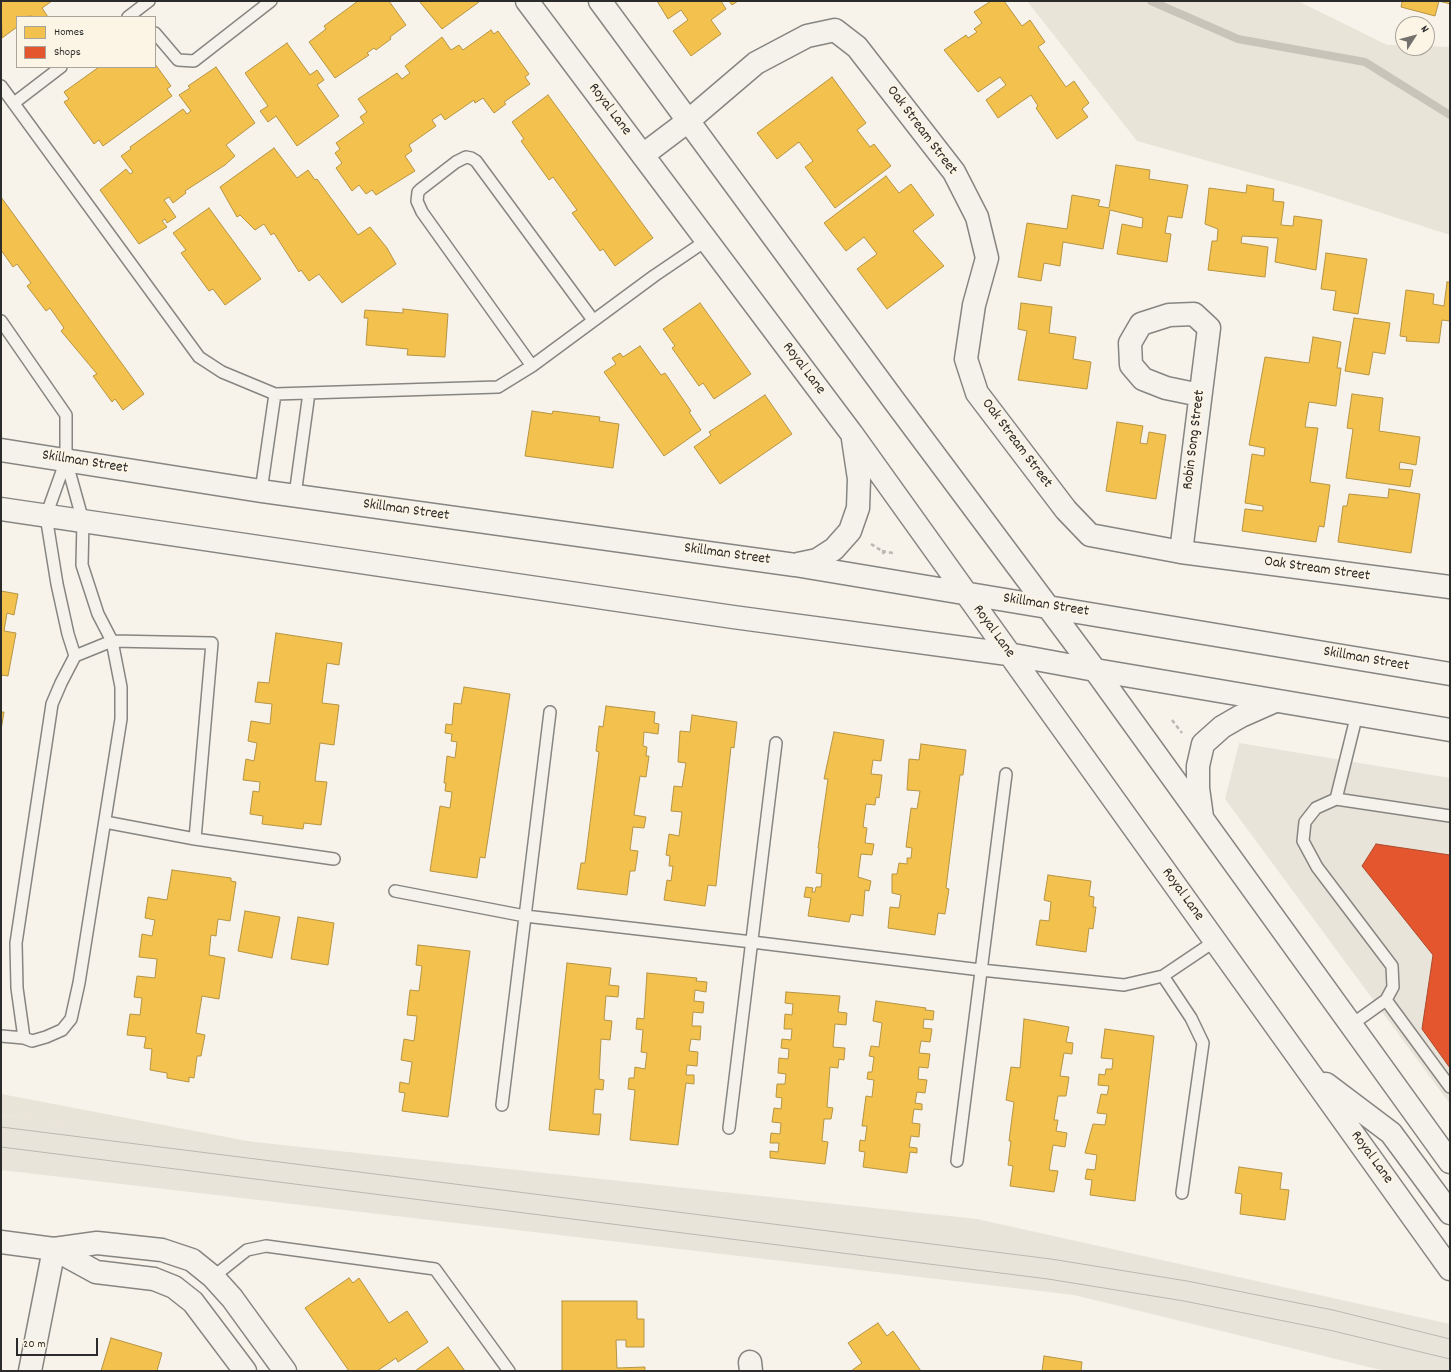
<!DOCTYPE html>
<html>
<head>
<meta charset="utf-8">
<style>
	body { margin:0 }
	#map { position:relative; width:1451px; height:1372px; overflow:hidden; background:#f7f3ea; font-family:Dekko,sans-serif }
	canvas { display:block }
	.frame { position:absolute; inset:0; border:2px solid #2b2b2b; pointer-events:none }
	.legend { position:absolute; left:16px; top:16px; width:140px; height:52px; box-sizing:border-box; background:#fcf5e5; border:1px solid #a8a49b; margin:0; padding:5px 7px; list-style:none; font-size:12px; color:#2b2b2b }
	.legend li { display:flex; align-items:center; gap:8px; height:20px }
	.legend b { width:20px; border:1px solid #a8a49b }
	.north { position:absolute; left:1395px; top:16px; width:40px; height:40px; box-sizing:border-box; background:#fcf5e5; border:1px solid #a8a49b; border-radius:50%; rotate:54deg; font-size:11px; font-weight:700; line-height:16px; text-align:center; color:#2b2b2b }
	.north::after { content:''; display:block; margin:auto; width:14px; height:18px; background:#72716e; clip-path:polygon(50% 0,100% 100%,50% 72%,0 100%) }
	.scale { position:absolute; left:16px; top:1338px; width:82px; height:18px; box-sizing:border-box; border:2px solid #2b2b2b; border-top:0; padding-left:5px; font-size:12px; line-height:14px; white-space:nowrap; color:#2b2b2b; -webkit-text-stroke:3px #fcf5e5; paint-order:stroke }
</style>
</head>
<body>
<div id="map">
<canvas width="1451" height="1372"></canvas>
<div class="frame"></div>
<ul class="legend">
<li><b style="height:11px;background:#f2c14e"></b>Homes</li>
<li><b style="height:11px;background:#e4572e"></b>Shops</li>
</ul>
<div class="north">N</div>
<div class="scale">20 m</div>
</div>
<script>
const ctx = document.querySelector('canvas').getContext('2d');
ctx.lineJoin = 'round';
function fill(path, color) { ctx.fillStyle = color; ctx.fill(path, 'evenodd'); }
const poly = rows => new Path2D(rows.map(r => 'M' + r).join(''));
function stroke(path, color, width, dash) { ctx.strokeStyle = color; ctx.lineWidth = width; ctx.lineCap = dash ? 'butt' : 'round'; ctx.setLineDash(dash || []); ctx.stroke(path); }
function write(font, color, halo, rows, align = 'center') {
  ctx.font = font + ' Dekko,sans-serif'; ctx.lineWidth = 4; ctx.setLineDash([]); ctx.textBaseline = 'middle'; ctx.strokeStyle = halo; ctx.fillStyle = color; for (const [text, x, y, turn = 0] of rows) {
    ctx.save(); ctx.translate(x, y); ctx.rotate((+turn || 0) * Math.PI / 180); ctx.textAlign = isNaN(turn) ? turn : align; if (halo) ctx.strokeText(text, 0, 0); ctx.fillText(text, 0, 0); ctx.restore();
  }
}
fill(poly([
	[1239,743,1450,778,1450,1104,1225,799],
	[1,1115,977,1219,1450,1324,1450,1371,1385,1371,1074,1295,1,1170]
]), '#e9e4d9');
fill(poly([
	[1027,1,1298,1,1387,45,1403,45,1403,48,1427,48,1427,46,1450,47,1450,235,1301,187,1137,141],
	[1,1094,263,1144,1,1115]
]), '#e9e4d8');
const homes = poly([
	[1,1,52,1,42,8,48,17,33,17,32,16,17,17,17,27,2,38,1,1],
	[358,1,389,1,406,25,390,37,391,39,376,50,374,48,367,53,369,55,335,78,309,42,326,29,324,26,358,1],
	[419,1,478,1,479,2,442,29,419,1],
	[657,1,721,1,726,9,711,20,721,34,691,56,673,31,688,20,681,10,668,19,657,1],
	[729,1,738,1,732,5,729,1],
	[991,1,1004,1,1022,26,1030,20,1045,42,1038,47,1066,87,1074,81,1089,103,1082,109,1088,117,1057,139,1036,108,1038,106,1031,95,998,118,986,100,1006,85,1000,77,978,92,944,50,966,35,968,38,977,32,974,29,982,23,974,12,991,1],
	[1401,1,1439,1,1435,16,1401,7,1402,2,1401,1],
	[1439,1,1450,1,1450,4,1439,1],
	[491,30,494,34,498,31,529,74,525,77,530,84,504,102,506,104,494,113,483,98,475,103,474,100,445,120,441,114,432,120,436,126,409,145,412,151,405,156,415,171,376,195,372,190,366,194,359,185,352,191,336,168,342,163,335,153,340,149,336,143,364,123,360,117,367,112,358,99,397,73,402,79,410,73,405,66,442,37,451,50,459,45,463,50,491,30],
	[287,43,310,75,317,70,324,80,317,85,339,116,297,146,276,116,268,122,260,111,268,106,245,73,287,43],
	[155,64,171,86,167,89,172,96,103,146,99,140,94,144,64,102,69,99,64,92,99,67,155,67,155,64],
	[216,67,255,123,226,145,235,156,225,165,185,191,186,193,173,203,169,197,164,200,176,217,167,223,165,219,162,221,167,227,139,244,100,190,126,169,130,174,133,172,121,156,131,149,130,147,183,109,187,114,191,111,179,95,190,88,188,86,216,67],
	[832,77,866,123,857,130,870,147,874,144,891,166,835,208,805,167,813,161,799,142,777,159,757,133,832,77],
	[548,95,653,238,615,266,603,249,600,251,572,213,577,210,553,177,549,180,521,141,524,139,512,122,548,95],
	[274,148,297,178,308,170,315,180,317,179,358,235,370,227,387,248,396,264,342,303,319,274,309,281,301,270,299,272,274,233,271,235,264,224,255,230,240,215,237,217,220,187,274,148],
	[1116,165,1150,170,1149,179,1188,185,1182,218,1168,216,1165,233,1171,234,1167,262,1117,254,1122,224,1142,228,1143,218,1110,210,1103,249,1063,242,1060,266,1044,263,1041,281,1018,277,1027,223,1067,229,1072,195,1100,200,1098,206,1109,208,1116,165],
	[886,176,899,193,911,184,934,215,913,231,944,266,887,309,857,269,877,254,864,237,846,251,824,223,886,176],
	[1247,185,1274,189,1273,201,1284,202,1281,225,1293,226,1294,216,1322,220,1316,270,1275,262,1278,238,1242,236,1241,243,1268,247,1265,277,1208,270,1212,241,1217,241,1218,229,1205,224,1209,188,1246,193,1247,185],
	[1,197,144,394,123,410,115,399,112,402,93,376,97,374,61,331,64,328,50,308,46,311,27,286,31,283,17,264,13,267,1,250,1,197],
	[209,208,261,279,225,305,213,289,209,291,181,253,186,250,173,233,209,208],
	[1326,253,1367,259,1358,314,1333,310,1336,291,1321,289,1326,253],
	[1447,282,1450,282,1450,321,1442,320,1439,343,1406,341,1407,337,1400,336,1406,290,1434,294,1433,304,1444,306,1447,282],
	[700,303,751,374,714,399,703,383,699,386,672,348,675,346,663,329,700,303],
	[1021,303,1052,307,1049,333,1076,337,1073,359,1091,362,1087,389,1018,380,1027,331,1018,329,1021,303],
	[403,309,448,314,445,357,407,355,408,349,366,345,368,318,364,318,365,310,403,313,403,309],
	[1354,318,1390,323,1385,354,1373,352,1369,375,1345,371,1354,318],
	[1313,337,1341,342,1337,368,1341,368,1336,406,1309,402,1305,427,1318,428,1310,482,1330,485,1324,527,1319,526,1316,542,1242,531,1245,509,1263,511,1263,506,1245,503,1252,454,1264,456,1265,448,1249,445,1265,357,1309,363,1313,337],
	[640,346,661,375,665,373,691,411,689,412,701,430,664,456,604,372,616,364,612,358,620,353,623,357,640,346],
	[1352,394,1383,398,1379,431,1420,437,1416,465,1400,462,1399,469,1413,470,1410,487,1346,478,1353,429,1347,428,1352,394],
	[765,395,792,434,720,484,694,447,711,435,709,432,765,395],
	[532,411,552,414,553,411,600,417,599,421,619,424,613,468,525,456,532,411],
	[1117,422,1143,426,1140,443,1147,444,1149,432,1166,435,1156,499,1106,491,1117,422],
	[1389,489,1420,494,1411,553,1338,542,1343,506,1347,506,1349,494,1388,498,1389,489],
	[1,591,18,594,14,615,7,613,4,631,16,633,8,676,1,675,1,591],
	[276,633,342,643,339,665,327,663,322,703,339,705,334,745,320,743,315,781,327,782,321,825,304,823,303,829,262,824,263,816,250,814,253,791,259,792,260,782,243,780,246,759,254,761,257,743,248,741,251,721,270,724,272,704,255,702,258,682,269,683,276,633],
	[464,687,510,694,485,858,480,857,477,878,430,871,440,806,450,808,452,792,445,791,446,783,444,783,447,756,455,758,457,742,451,741,452,734,445,733,446,724,452,725,454,703,461,704,464,687],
	[606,706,655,712,654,723,659,724,658,734,644,732,643,746,647,747,646,756,649,756,646,777,640,776,634,815,646,817,644,828,633,827,630,850,638,851,635,871,630,871,627,895,577,889,581,863,585,863,599,752,596,751,599,726,603,727,606,706],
	[1,712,4,712,1,730,1,712],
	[692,715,737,722,734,748,731,747,716,886,708,885,705,906,664,900,667,880,671,881,673,866,669,866,670,856,666,855,669,834,679,836,682,812,671,811,674,786,682,787,686,763,678,762,680,731,690,732,692,715],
	[834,732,884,740,881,761,873,760,871,774,882,775,879,798,876,797,875,805,866,804,863,827,867,828,865,843,874,844,872,855,861,854,858,877,871,881,869,891,865,890,863,916,851,914,849,922,808,916,811,898,804,897,806,887,813,888,812,892,815,892,816,887,821,887,822,874,816,873,819,848,818,848,828,779,824,779,834,732],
	[921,744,966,750,963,775,960,775,946,888,949,889,945,914,938,913,935,935,888,928,890,907,899,908,901,895,892,893,892,874,897,874,899,863,907,864,907,858,911,858,912,848,906,847,911,808,917,809,920,791,907,790,909,759,919,760,921,744],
	[172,870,231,878,231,881,236,882,230,921,218,919,216,936,211,935,209,955,225,958,219,999,202,996,196,1033,205,1035,201,1056,197,1056,194,1078,189,1077,189,1082,167,1078,167,1073,150,1070,152,1049,144,1048,146,1037,127,1035,130,1014,140,1015,142,998,134,997,137,976,155,978,157,959,139,957,142,934,152,936,155,920,145,918,148,897,167,900,172,870],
	[1048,875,1091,881,1089,896,1094,897,1093,907,1096,907,1093,929,1089,928,1086,952,1036,945,1040,920,1049,921,1051,902,1044,900,1048,875],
	[245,911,280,917,272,958,238,951,245,911],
	[298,917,334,923,328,965,291,959,298,917],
	[418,945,470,951,448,1117,402,1111,405,1093,399,1092,400,1082,409,1084,412,1062,401,1060,404,1039,414,1041,417,1016,407,1015,410,990,419,991,422,966,416,965,418,945],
	[567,963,611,968,609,985,619,986,618,997,606,996,604,1020,612,1021,610,1040,601,1039,599,1079,604,1080,603,1090,595,1089,593,1114,601,1114,599,1135,549,1130,567,963],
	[647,973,697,978,696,981,707,982,706,992,695,990,694,1001,704,1002,703,1013,693,1012,692,1026,701,1026,700,1040,691,1039,689,1051,698,1052,697,1066,687,1065,686,1075,694,1075,694,1084,686,1083,678,1145,630,1140,635,1090,628,1089,629,1078,634,1078,635,1067,645,1069,647,1053,641,1052,643,1030,636,1029,637,1018,644,1019,647,973],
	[786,992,840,996,838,1012,847,1013,846,1025,835,1024,833,1047,845,1048,844,1060,839,1059,838,1068,830,1067,827,1107,833,1108,831,1119,824,1119,822,1141,828,1142,825,1164,770,1158,770,1151,778,1152,779,1143,770,1143,771,1133,780,1134,781,1123,772,1122,774,1108,781,1109,782,1098,776,1097,777,1084,785,1084,786,1074,778,1073,779,1058,788,1059,789,1049,781,1048,782,1039,791,1040,792,1029,784,1029,785,1014,792,1015,793,1004,785,1003,786,992],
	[876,1001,926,1008,925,1010,934,1011,933,1020,924,1019,923,1028,932,1029,930,1042,921,1041,919,1053,930,1054,928,1068,919,1067,918,1079,927,1080,925,1093,917,1092,915,1103,922,1104,922,1110,914,1109,912,1123,920,1124,919,1137,911,1136,909,1147,917,1148,917,1153,910,1152,907,1173,863,1167,865,1152,859,1151,860,1140,865,1141,867,1126,862,1126,866,1096,872,1097,874,1080,867,1079,868,1072,872,1072,874,1057,869,1056,871,1046,879,1047,882,1023,873,1021,876,1001],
	[1024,1019,1069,1027,1066,1042,1073,1043,1072,1054,1064,1053,1060,1076,1069,1077,1066,1096,1058,1096,1054,1120,1058,1120,1056,1131,1067,1133,1065,1147,1053,1145,1049,1170,1058,1171,1054,1192,1010,1186,1013,1166,1008,1165,1011,1141,1009,1141,1014,1102,1006,1100,1011,1067,1020,1068,1024,1019],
	[1105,1029,1154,1036,1135,1201,1090,1195,1092,1180,1085,1179,1087,1169,1095,1170,1097,1155,1085,1153,1093,1124,1105,1125,1107,1114,1097,1113,1101,1094,1107,1095,1109,1086,1098,1085,1099,1074,1105,1075,1106,1069,1112,1069,1113,1059,1101,1058,1105,1029],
	[1239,1167,1282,1173,1280,1189,1289,1190,1285,1220,1240,1214,1242,1194,1235,1193,1239,1167],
	[349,1278,353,1283,359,1278,389,1323,407,1311,428,1342,398,1362,396,1358,377,1371,349,1371,305,1308,349,1278],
	[562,1301,637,1301,637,1319,644,1319,644,1347,626,1347,626,1340,616,1340,617,1368,645,1367,645,1371,562,1371,562,1301],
	[878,1323,887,1336,893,1331,921,1371,851,1371,862,1363,848,1343,878,1323],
	[111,1338,162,1353,157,1371,101,1371,111,1338],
	[448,1347,465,1371,415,1371,448,1347],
	[1044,1356,1082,1362,1081,1371,1042,1371,1044,1356]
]);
fill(homes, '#f2c14e');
stroke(homes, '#b69444', 1);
const shops = poly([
	[1376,844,1450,855,1450,1068,1422,1029,1433,955,1362,866,1376,844]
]);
fill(shops, '#e4572e');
stroke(shops, '#ac4a2d', 1);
stroke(poly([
	[1151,1,1238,39,1365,62,1450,115]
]), '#c8c4ba', 8);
const lane = poly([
	[128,17,149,1],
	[155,33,178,60,194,61,271,1],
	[1,86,199,357,222,372,275,394,498,387,532,366,654,276,707,240],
	[14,103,61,67],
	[1,321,66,415,66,460,83,521,82,565,98,614,112,641,121,687,121,719,79,983,71,1019,62,1030,46,1037,32,1041,24,1038,17,988,16,943,52,704,61,683,75,656,68,634,57,584,46,516,66,460],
	[532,366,422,212,417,201,418,192,421,189,456,162,466,157,471,158,476,161,593,320],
	[261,491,275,394],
	[295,495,309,393],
	[75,656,112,641,212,643,195,839],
	[1336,799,1357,714],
	[105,822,195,839,334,859],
	[395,891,525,916,752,942,981,970,1124,985,1163,976,1215,941],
	[1163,976,1191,1018,1203,1043,1182,1193],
	[1386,1000,1450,1087],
	[1351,1025,1386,1000,1393,987,1392,966,1317,867,1303,841,1305,822,1316,808,1336,799,1450,816],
	[1,1036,24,1038],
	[502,1105,550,712],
	[729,1128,776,743],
	[957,1161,1006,774],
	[213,1277,247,1250,266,1246,435,1269,509,1371]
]);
const street = poly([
	[643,155,688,121,756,63,807,36,835,30,857,47,954,172,977,217,987,258,974,305,966,359,977,393,1066,510,1090,535,1181,552,1450,587],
	[1181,552,1209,328,1194,314,1169,315,1141,324,1130,343,1131,365,1143,379,1166,388,1200,395],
	[750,1362,751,1371],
	[30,1371,54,1249]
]);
const secondary = poly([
	[527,1,852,434,1450,1269],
	[600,1,895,402,1095,670,1450,1162],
	[1,450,261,491,795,565,1450,674],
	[1,509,733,617,1008,654,1095,670,1450,730],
	[798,564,817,560,834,549,850,531,858,508,859,479,853,439],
	[1202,817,1198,788,1198,766,1203,744,1222,727,1241,716,1275,701],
	[1326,1084,1391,1133,1450,1213],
	[1,1242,54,1249,97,1243,162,1250,192,1260,213,1277,232,1298,285,1371],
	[54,1249,96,1272,154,1279,174,1287,193,1302,245,1371]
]);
stroke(lane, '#878581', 14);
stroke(street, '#878581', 25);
stroke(secondary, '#878581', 25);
stroke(poly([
	[871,544,882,551,884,554],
	[882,551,893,553],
	[1172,720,1182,733]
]), '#bbb8b4', 2.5, [4, 3]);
stroke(lane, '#f5f2ec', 11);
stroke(street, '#f5f2ec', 22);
stroke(secondary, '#f5f2ec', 22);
stroke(poly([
	[1,1127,1051,1259,1187,1281,1333,1310,1450,1339],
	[1,1147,1048,1279,1184,1301,1329,1330,1450,1359]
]), '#bbb8b4', 1);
write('15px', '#2b2b2b', '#fcf5e5', [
	["Royal Lane",609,110,53],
	["Oak Stream Street",921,131,53],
	["Royal Lane",803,369,53],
	["Robin Song Street",1195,440,-83],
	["Oak Stream Street",1016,444,53],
	["Skillman Street",85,463,9],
	["Skillman Street",406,511,8],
	["Skillman Street",727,555,8],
	["Oak Stream Street",1317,570,8],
	["Skillman Street",1046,606,9],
	["Royal Lane",993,632,54],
	["Skillman Street",1366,660,10],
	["Royal Lane",1182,895,54],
	["Royal Lane",1371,1158,54]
]);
</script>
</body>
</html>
